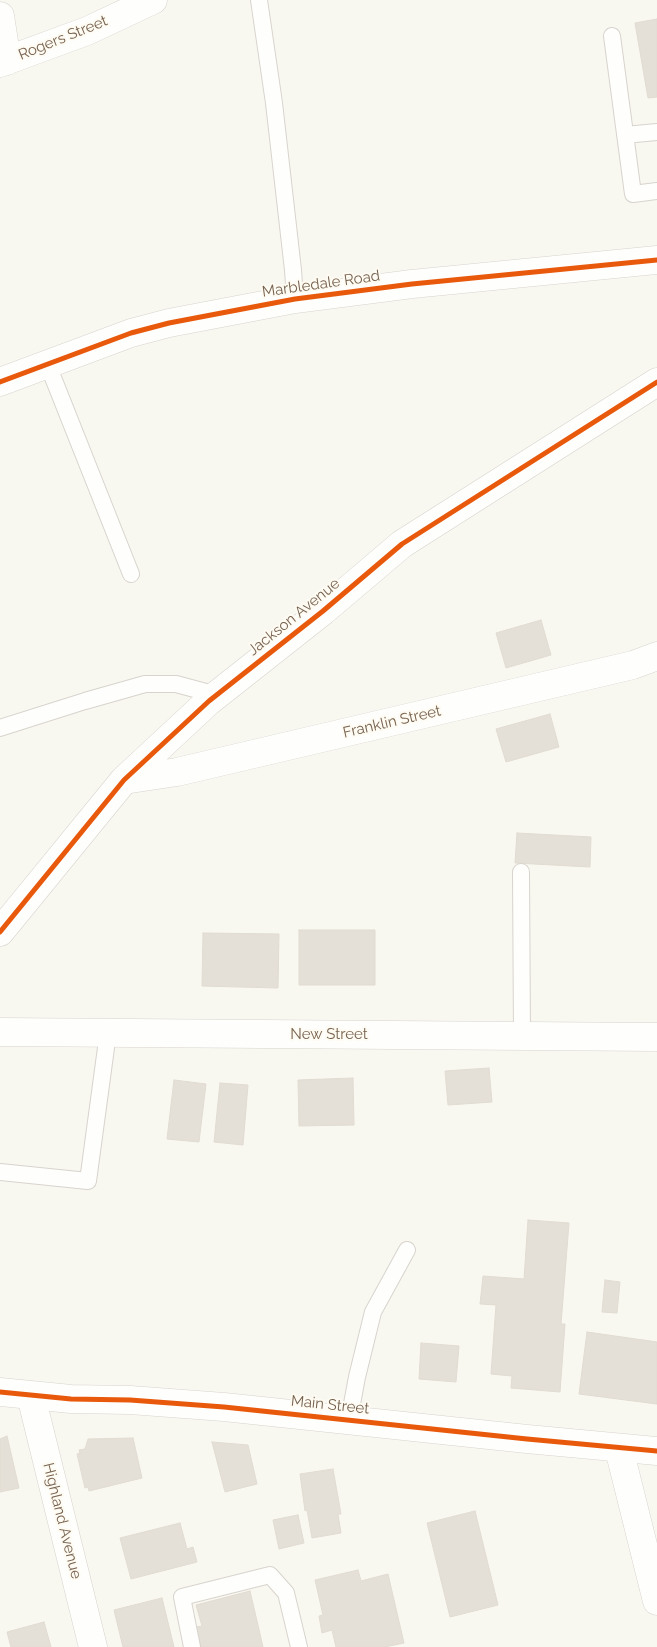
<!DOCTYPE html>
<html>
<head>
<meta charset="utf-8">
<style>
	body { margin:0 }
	canvas { display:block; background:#f8f7f0 }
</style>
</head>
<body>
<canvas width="657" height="1647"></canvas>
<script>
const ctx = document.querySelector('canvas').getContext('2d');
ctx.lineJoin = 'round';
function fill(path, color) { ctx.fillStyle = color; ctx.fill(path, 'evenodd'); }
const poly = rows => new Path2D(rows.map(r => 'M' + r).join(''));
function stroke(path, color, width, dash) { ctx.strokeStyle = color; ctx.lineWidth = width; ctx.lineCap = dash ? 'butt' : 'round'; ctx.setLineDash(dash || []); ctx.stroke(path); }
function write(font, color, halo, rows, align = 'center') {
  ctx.font = font + ' Raleway,sans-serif'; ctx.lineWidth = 4; ctx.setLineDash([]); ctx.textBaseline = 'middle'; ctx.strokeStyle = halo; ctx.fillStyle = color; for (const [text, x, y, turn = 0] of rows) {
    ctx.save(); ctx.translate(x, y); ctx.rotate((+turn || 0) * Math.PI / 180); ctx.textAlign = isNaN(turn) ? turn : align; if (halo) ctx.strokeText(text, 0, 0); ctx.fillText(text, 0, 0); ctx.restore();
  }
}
const building = poly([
	[657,19,657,97,648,98,635,23,657,19],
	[541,620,551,655,506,668,496,633,541,620],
	[550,714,559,747,506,762,496,729,550,714],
	[517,833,591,837,590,867,515,863,517,833],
	[299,930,375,930,375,985,299,985,299,930],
	[203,933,279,934,278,988,202,986,203,933],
	[489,1068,492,1102,448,1105,445,1071,489,1068],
	[353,1078,354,1125,299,1126,298,1080,353,1078],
	[174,1080,206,1084,199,1142,167,1139,174,1080],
	[220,1083,248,1085,243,1145,214,1142,220,1083],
	[528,1220,569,1223,561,1324,565,1324,560,1392,511,1388,512,1376,491,1374,496,1305,480,1304,483,1276,524,1279,528,1220],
	[605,1280,620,1282,617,1313,602,1312,605,1280],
	[587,1332,657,1342,657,1404,579,1394,587,1332],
	[421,1343,459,1346,456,1382,419,1379,421,1343],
	[7,1436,19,1488,0,1492,0,1439,7,1436],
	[133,1438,142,1478,89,1491,88,1487,85,1488,77,1454,80,1453,79,1450,85,1449,88,1439,133,1438],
	[212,1442,248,1445,257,1484,225,1492,212,1442],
	[333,1469,341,1514,338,1514,341,1533,312,1538,307,1510,305,1511,300,1474,333,1469],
	[475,1511,498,1605,450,1617,427,1523,475,1511],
	[298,1515,304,1543,279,1549,273,1520,298,1515],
	[180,1523,187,1549,193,1547,197,1562,131,1579,120,1538,180,1523],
	[358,1570,361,1581,388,1574,404,1643,385,1647,336,1647,332,1630,322,1633,319,1616,323,1615,315,1580,358,1570],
	[250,1591,263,1647,201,1647,196,1627,202,1626,196,1605,250,1591],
	[162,1598,174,1647,123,1647,114,1610,162,1598],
	[44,1622,51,1647,11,1647,7,1632,44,1622]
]);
fill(building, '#e5e0d7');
stroke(building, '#e1dbd2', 1);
const service = poly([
	[259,0,274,103,293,270,295,299],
	[612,36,633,194,657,191],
	[625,135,657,132],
	[48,365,131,574],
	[0,728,85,701,145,684,176,684,217,695],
	[521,872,522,1037],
	[0,1172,88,1181,108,1033],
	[349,1420,357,1377,373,1312,407,1250],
	[192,1647,182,1597,270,1575,286,1593,299,1647]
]);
const minor = poly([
	[0,16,7,61],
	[0,63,87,31,153,0],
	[124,780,177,772,633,665,657,656],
	[0,932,124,780,209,701,323,611,402,544,657,382],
	[0,1032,657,1037],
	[31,1396,93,1647],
	[619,1449,657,1601]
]);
const tertiary = poly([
	[0,382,131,333,169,323,295,299,412,284,657,260],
	[0,1392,71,1399,130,1400,224,1407,527,1439,657,1451]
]);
stroke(service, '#d8d4cd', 18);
stroke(minor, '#d8d4cd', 29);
stroke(tertiary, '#d8d4cd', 29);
stroke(service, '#fefefd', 16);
stroke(minor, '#fefefd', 28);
stroke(tertiary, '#fefefd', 28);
stroke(poly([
	[0,382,131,333,169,323,295,299,412,284,657,260],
	[0,932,124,780,209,701,323,611,402,544,657,382],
	[0,1392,71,1399,130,1400,224,1407,527,1439,657,1451]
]), '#e8590c', 5);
write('15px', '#77624f', '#fefbf3', [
	["Rogers Street",63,38,-22],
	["Marbledale Road",321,284,-8],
	["Jackson Avenue",294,617,-39],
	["Franklin Street",392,722,-13],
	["New Street",329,1034],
	["Main Street",330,1405,6],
	["Highland Avenue",62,1521,76]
]);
</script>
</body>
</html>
